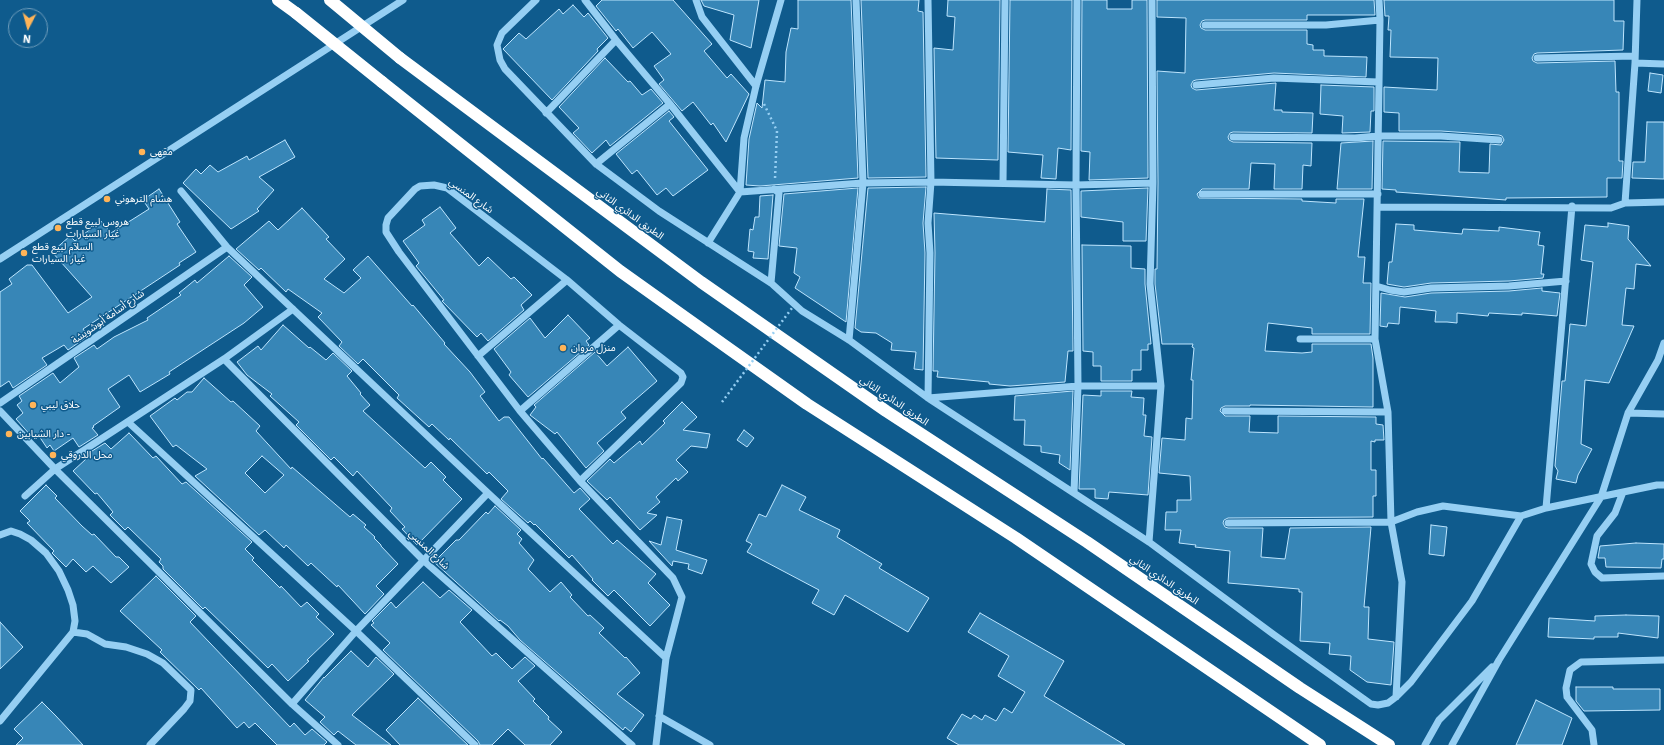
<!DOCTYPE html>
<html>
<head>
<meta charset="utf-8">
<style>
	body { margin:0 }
	#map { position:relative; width:1664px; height:745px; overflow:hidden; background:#0f5b8d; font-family:"IBM Plex Sans",sans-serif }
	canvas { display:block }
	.north { position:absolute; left:8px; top:8px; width:40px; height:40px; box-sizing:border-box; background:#0f5b8d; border:1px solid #6f9dbb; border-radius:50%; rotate:186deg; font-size:11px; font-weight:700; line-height:16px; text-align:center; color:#fff }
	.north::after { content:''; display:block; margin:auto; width:14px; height:18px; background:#ffb458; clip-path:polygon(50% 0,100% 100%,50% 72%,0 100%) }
</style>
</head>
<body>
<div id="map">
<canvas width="1664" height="745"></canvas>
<div class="north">N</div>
</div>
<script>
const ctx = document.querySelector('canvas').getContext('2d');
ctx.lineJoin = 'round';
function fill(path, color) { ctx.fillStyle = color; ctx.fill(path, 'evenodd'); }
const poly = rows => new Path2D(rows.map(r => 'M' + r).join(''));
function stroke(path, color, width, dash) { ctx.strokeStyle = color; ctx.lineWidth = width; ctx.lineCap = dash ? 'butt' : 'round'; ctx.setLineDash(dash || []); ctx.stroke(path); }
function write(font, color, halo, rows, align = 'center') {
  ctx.font = font + ' "IBM Plex Sans","Noto Sans Arabic",sans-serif'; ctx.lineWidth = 3; ctx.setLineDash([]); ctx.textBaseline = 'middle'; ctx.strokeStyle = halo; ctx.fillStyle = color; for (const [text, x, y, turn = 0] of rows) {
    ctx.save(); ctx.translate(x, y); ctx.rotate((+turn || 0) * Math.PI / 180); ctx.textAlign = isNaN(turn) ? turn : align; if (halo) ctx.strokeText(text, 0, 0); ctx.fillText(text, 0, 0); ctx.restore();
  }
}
const building = poly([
	[602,0,673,0,712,44,704,51,727,78,731,74,749,94,726,142,713,123,711,125,693,102,682,111,659,84,664,80,654,66,671,54,652,32,633,48,618,29,616,31,596,6,602,0],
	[701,0,759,0,751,48,730,40,734,15,704,6,701,0],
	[798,0,851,0,858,178,760,186,746,185,749,139,757,103,762,108,765,80,785,82,786,52,791,28,798,29,798,0],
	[861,0,919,0,918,11,923,12,926,177,868,178,861,0],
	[948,0,1000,0,998,160,936,158,934,48,953,50,955,17,947,16,948,0],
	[1010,0,1072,0,1071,150,1058,148,1056,179,1041,178,1043,155,1008,152,1010,0],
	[1082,0,1107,0,1107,9,1132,9,1132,0,1147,0,1148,178,1089,180,1090,152,1081,151,1082,0],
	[1157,0,1374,0,1375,15,1307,15,1307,20,1205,20,1202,21,1200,25,1201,28,1205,30,1307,30,1307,44,1313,45,1313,50,1324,50,1324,56,1367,57,1366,77,1274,73,1196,80,1193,81,1191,85,1192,88,1196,90,1276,83,1274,110,1282,110,1282,112,1313,113,1312,133,1233,132,1230,133,1228,137,1229,140,1233,142,1312,143,1311,166,1303,165,1302,189,1274,189,1275,164,1251,163,1249,189,1202,189,1197,194,1199,198,1302,199,1302,201,1336,203,1336,199,1364,199,1358,257,1365,257,1363,283,1371,283,1370,334,1312,334,1312,328,1268,323,1265,351,1302,353,1312,352,1312,344,1371,344,1373,358,1373,407,1250,405,1250,406,1225,406,1221,408,1220,411,1225,416,1250,416,1249,432,1278,433,1278,416,1376,417,1376,424,1383,425,1384,440,1375,440,1375,442,1371,441,1371,470,1376,470,1376,496,1373,496,1373,517,1228,518,1224,520,1223,523,1225,527,1228,528,1263,528,1261,557,1285,559,1290,528,1371,527,1364,607,1369,607,1368,639,1394,642,1391,685,1367,682,1350,670,1351,656,1329,654,1330,643,1300,641,1302,592,1299,592,1299,589,1228,583,1230,551,1195,547,1196,545,1179,543,1181,530,1165,530,1166,512,1177,512,1177,500,1191,500,1190,476,1159,473,1162,438,1185,440,1186,418,1192,419,1193,380,1191,380,1194,348,1192,347,1193,344,1162,344,1155,284,1155,269,1157,269,1158,183,1157,71,1185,73,1186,18,1157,17,1157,0],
	[1384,0,1614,0,1614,21,1624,21,1623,50,1537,53,1534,54,1532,58,1533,61,1537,63,1615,61,1616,92,1619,92,1619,161,1623,161,1622,178,1607,178,1607,197,1506,198,1506,200,1396,192,1396,190,1382,189,1383,141,1460,142,1459,172,1489,173,1490,144,1501,145,1504,140,1502,136,1499,135,1441,131,1399,131,1399,113,1384,112,1384,87,1437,90,1438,58,1390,57,1391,30,1388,30,1389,16,1385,16,1384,0],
	[573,5,584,17,588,13,608,38,597,49,598,51,552,100,503,49,519,33,526,39,559,9,563,14,573,5],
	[605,58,628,82,630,81,642,95,651,89,663,103,610,146,606,140,592,153,573,133,579,128,559,107,605,58],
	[1650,73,1663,75,1661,93,1648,91,1650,73],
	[1321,85,1374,87,1374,111,1371,111,1370,132,1342,133,1343,116,1320,114,1321,85],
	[669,111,674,117,669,121,708,170,673,196,666,188,657,195,637,170,632,174,616,154,669,111],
	[1647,122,1664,122,1664,179,1632,178,1633,162,1645,162,1647,122],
	[285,140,295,157,259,177,274,190,257,209,259,211,231,229,183,183,196,169,201,174,210,165,218,172,247,156,249,160,285,140],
	[1373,141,1372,189,1337,189,1341,143,1373,141],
	[926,187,923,223,925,253,923,370,914,369,916,352,891,350,892,343,876,333,861,332,855,328,868,188,926,187],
	[858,188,846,322,795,288,800,277,794,273,797,248,779,246,784,194,858,188],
	[1148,188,1146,241,1123,241,1123,222,1081,217,1081,191,1148,188],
	[159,189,180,222,177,224,196,252,179,263,180,265,83,329,88,336,68,350,64,345,42,358,47,365,13,388,9,381,0,387,0,292,12,284,9,279,27,265,32,265,68,313,92,297,52,252,70,236,75,241,101,221,111,233,149,209,143,200,159,189],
	[1047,189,1071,190,1073,351,1068,351,1065,382,1010,386,989,384,989,382,937,377,938,371,933,371,935,253,934,213,1045,222,1047,189],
	[773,195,768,259,753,258,754,252,748,251,750,229,753,230,755,217,759,217,760,196,773,195],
	[440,207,456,228,450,233,479,266,488,257,511,279,514,277,532,295,521,305,524,310,488,341,481,333,477,337,442,301,444,300,416,266,419,263,403,241,425,225,422,220,440,207],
	[302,208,329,237,326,239,345,259,324,279,344,293,361,278,353,270,368,256,412,306,413,305,445,343,444,344,470,372,485,392,480,396,499,421,504,417,509,417,542,459,543,458,574,493,580,488,590,499,579,509,613,544,617,540,656,574,648,583,670,605,650,626,614,590,608,596,592,580,593,579,572,555,569,558,535,524,534,525,530,521,528,523,501,499,508,491,489,472,487,474,450,438,449,440,432,424,429,427,397,398,399,395,363,359,358,364,339,346,342,342,318,317,322,313,288,289,286,292,261,268,259,270,236,249,269,221,278,230,302,208],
	[1608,223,1629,226,1628,239,1651,266,1636,264,1634,289,1626,288,1622,325,1634,326,1609,383,1585,380,1581,444,1592,449,1578,475,1576,483,1556,479,1558,471,1555,466,1562,381,1565,381,1570,324,1586,326,1593,262,1581,260,1585,225,1608,227,1608,223],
	[1396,224,1414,225,1414,230,1462,234,1463,229,1499,231,1499,227,1540,232,1538,245,1544,246,1541,274,1544,274,1543,278,1509,281,1431,283,1404,287,1387,284,1389,262,1392,262,1396,224],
	[1082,245,1131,246,1131,268,1145,269,1145,284,1151,344,1148,344,1148,350,1141,350,1141,370,1132,370,1132,381,1101,381,1101,366,1093,366,1093,352,1083,351,1082,245],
	[229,256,252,277,244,285,263,307,244,323,169,372,170,374,140,392,129,375,108,389,120,407,93,426,94,427,92,428,98,435,79,447,73,438,54,451,50,445,47,448,37,433,32,437,16,419,23,413,17,405,22,401,19,396,53,373,60,383,79,367,74,358,94,345,97,349,114,337,148,320,147,318,181,295,179,293,195,280,197,283,229,256],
	[1542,288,1542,291,1560,293,1557,316,1522,313,1522,315,1489,313,1488,316,1457,313,1457,323,1447,322,1435,322,1436,311,1400,307,1399,324,1388,323,1387,327,1380,326,1381,293,1405,297,1431,293,1509,291,1542,288],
	[568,315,590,338,586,341,589,345,528,397,509,375,511,372,494,349,530,318,545,338,568,315],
	[283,325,309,348,310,347,326,360,333,353,352,371,347,376,361,393,360,394,370,405,363,411,425,468,431,462,446,477,443,480,462,499,417,545,402,529,405,527,390,511,392,508,357,471,353,476,334,457,331,460,296,425,299,422,270,396,272,394,247,375,237,362,258,346,261,350,283,325],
	[628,347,657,381,621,412,626,418,597,443,604,451,586,468,557,432,555,434,530,415,536,407,534,405,595,352,607,366,628,347],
	[204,378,231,402,233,401,260,426,256,431,291,469,292,467,350,517,353,514,366,525,364,527,375,537,374,538,381,545,381,546,398,564,376,586,384,594,365,614,338,585,337,587,311,563,308,566,286,545,284,548,265,530,259,535,195,476,207,469,176,445,173,447,150,416,175,398,177,400,187,392,192,392,204,378],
	[262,456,284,475,265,493,245,473,262,456],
	[1073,391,1070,470,1059,463,1060,455,1041,452,1041,446,1024,445,1025,420,1014,420,1015,396,1073,391],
	[1101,391,1132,391,1131,397,1144,398,1143,415,1146,415,1144,436,1152,437,1148,495,1109,492,1108,499,1095,498,1095,489,1079,489,1083,395,1101,396,1101,391],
	[682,402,697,417,683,430,710,434,707,448,691,446,676,460,688,472,678,481,676,478,656,497,660,502,647,513,657,515,640,530,610,497,607,500,587,481,610,459,614,463,640,441,642,445,665,423,663,421,682,402],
	[744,430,754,438,747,447,737,440,744,430],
	[129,433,153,458,156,456,182,484,186,482,252,542,245,549,254,558,252,560,280,588,281,586,301,607,307,602,319,614,316,617,334,634,307,660,309,661,288,681,272,664,268,668,205,607,203,609,163,569,163,566,159,562,161,559,128,527,125,530,110,515,113,512,97,493,95,494,73,471,86,459,84,456,105,443,111,449,129,433],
	[46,485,57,496,55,498,82,526,92,535,94,534,116,557,119,557,129,567,111,583,93,566,86,572,73,559,66,567,52,553,54,551,27,523,30,521,20,511,46,485],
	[782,485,806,497,799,510,840,530,837,537,882,564,879,568,929,598,908,632,845,595,834,615,812,603,819,590,747,552,752,544,746,541,759,514,766,517,782,485],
	[495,506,521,530,517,534,522,539,519,543,534,560,528,569,550,592,561,582,572,595,570,597,588,616,590,615,604,628,599,633,625,658,626,657,640,673,617,694,644,715,631,732,625,727,623,730,520,640,508,626,500,620,499,621,434,562,456,540,459,540,486,512,488,514,495,506],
	[667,517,682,520,676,550,707,560,702,574,688,569,689,564,673,561,672,566,649,541,661,545,667,517],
	[1431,525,1447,527,1444,556,1429,554,1431,525],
	[1636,543,1664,544,1664,559,1662,559,1661,568,1606,567,1605,558,1598,558,1600,546,1636,543],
	[156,576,196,616,190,622,290,727,294,723,305,735,312,729,327,742,324,745,277,745,255,723,249,728,244,722,237,728,201,688,199,690,160,652,162,650,120,611,156,576],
	[423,582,440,598,449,590,472,610,460,622,492,656,496,653,512,669,525,657,535,666,518,681,535,699,533,701,549,717,548,719,562,732,550,745,525,745,508,729,492,745,480,745,478,741,383,650,390,643,371,625,374,623,372,621,391,602,396,608,423,582],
	[980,613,1064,661,1044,696,1125,745,959,745,947,738,962,714,971,719,974,715,982,720,985,715,996,721,1004,708,1012,713,1025,692,998,676,1009,656,968,632,980,613],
	[1626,615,1659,616,1658,638,1618,633,1618,637,1594,637,1594,639,1548,637,1549,618,1595,621,1595,616,1626,615],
	[0,622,23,647,0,669,0,622],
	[351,651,368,667,376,657,394,674,352,715,391,745,356,745,338,731,334,735,320,722,325,717,305,700,324,677,324,678,351,651],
	[1576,687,1613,687,1613,689,1660,689,1660,710,1584,711,1576,701,1576,687],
	[418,698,468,745,400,745,386,730,418,698],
	[1536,700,1572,718,1562,745,1516,745,1536,700],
	[42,702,56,716,83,745,16,745,23,738,14,729,42,702]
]);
fill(building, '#3786b7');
stroke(building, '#bee5fe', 1);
stroke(poly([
	[764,104,777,131,775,179]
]), '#96cff3', 2.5, [2, 3]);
stroke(poly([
	[536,0,502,33,497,45,500,60,505,69,596,164,659,211,771,283,802,311,849,340,928,398,1149,542,1273,634,1371,704,1378,705,1388,703,1396,697,1411,682,1472,601,1521,516,1546,508,1657,485,1664,485],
	[585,0,616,40,670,104,740,192,863,183,931,182,1076,185,1153,183],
	[696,0,702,17,756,86],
	[928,0,931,182,928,223,930,253,928,398,1078,386,1161,386],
	[1205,25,1326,25,1380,20],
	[1537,58,1635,56],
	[1635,63,1664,64],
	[1196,85,1274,78,1378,82],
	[546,113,616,40],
	[1233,137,1355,138,1378,136,1441,136,1499,140],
	[596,164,670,104],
	[1003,183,1005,0],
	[181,191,227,247,488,493,666,658],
	[1202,194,1378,194],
	[1625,203,1635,63,1637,0],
	[1378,207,1611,208,1625,203,1664,202],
	[708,243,740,192,744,138,756,86,781,0],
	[0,259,403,0],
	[771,283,779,193,774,189],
	[1376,286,1390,290,1404,292,1431,288,1509,286,1566,281],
	[1300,339,1375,339],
	[849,340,863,183,856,0],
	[478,356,567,280],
	[224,359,424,561,632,745],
	[0,403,227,247],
	[0,411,55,469,292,704,338,745],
	[520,411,619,325],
	[1225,411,1388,412],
	[1628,413,1664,414],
	[128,422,356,631,475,745],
	[580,481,681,383,683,377,681,373,619,325,567,280,447,188,434,185,420,186,415,189,388,218,386,225,386,232,399,252,520,411,580,481,673,578,682,597,666,658,656,745],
	[1623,492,1615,513,1597,536,1591,564,1595,572,1602,578,1664,576],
	[1074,493,1078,386,1076,185,1077,0],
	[25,496,55,469,224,359,293,309],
	[1546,508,1572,206],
	[1228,523,1391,522,1388,412,1375,339,1380,20,1379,0],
	[0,535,11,531,20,534,31,540,46,553,59,571,68,590,73,605,75,621,73,632,0,721],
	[1149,542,1161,386,1150,284,1153,183,1152,0],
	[73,632,87,634,105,644,126,647,147,654,163,663,191,690,190,701,184,709,150,745],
	[1396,697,1402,582,1391,522,1417,512,1443,506,1521,516],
	[292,704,356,631,488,493],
	[659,716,710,745],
	[1425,745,1439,720,1492,667],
	[1452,745,1499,660,1601,497,1628,413,1658,360,1664,343],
	[1594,745,1592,730,1567,697,1566,688,1570,670,1581,662,1664,660]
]), '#96cff3', 7);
stroke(poly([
	[278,0,296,13],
	[400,58,701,282,886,411,1087,542,1300,688,1389,745],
	[382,82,620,271,728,348,807,404,1016,538,1320,745]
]), '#fff', 12);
stroke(poly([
	[722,402,792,308]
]), '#96cff3', 2.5, [2, 3]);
stroke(poly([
	[330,0,400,58],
	[296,13,382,82]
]), '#fff', 12);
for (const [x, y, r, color] of [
	[142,152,4,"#ffb458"],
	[107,199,4,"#ffb458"],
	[58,228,4,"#ffb458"],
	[24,253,4,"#ffb458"],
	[563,348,4,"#ffb458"],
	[33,405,4,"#ffb458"],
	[9,434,4,"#ffb458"],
	[53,455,4,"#ffb458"]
]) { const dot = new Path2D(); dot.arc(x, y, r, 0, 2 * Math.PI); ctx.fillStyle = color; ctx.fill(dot); stroke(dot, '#0f5b8d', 1.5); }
write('10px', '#fff', '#0f5b8d', [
	["مقهى",150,152],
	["هشام الترهوني",115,199],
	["هروس لبيع قطع",66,222],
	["غيار السيارات",66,234],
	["السلآم لبيع قطع",32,247],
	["غيار السيارات",32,259],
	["منزل مروان",571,348],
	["حلاق ليبي",41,405],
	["دار الشيابين -",17,434],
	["محل الدروقي",61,455]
], 'left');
write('10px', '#fff', '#0f5b8d', [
	["شارع المنسي",471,196,36],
	["الطريق الدائري الثاني",630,214,36],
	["شارع أسامة أبوشويشة",108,317,-35],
	["الطريق الدائري الثاني",894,401,34],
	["شارع المنسي",429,550,44],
	["الطريق الدائري الثاني",1164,580,34]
]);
</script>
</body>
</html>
